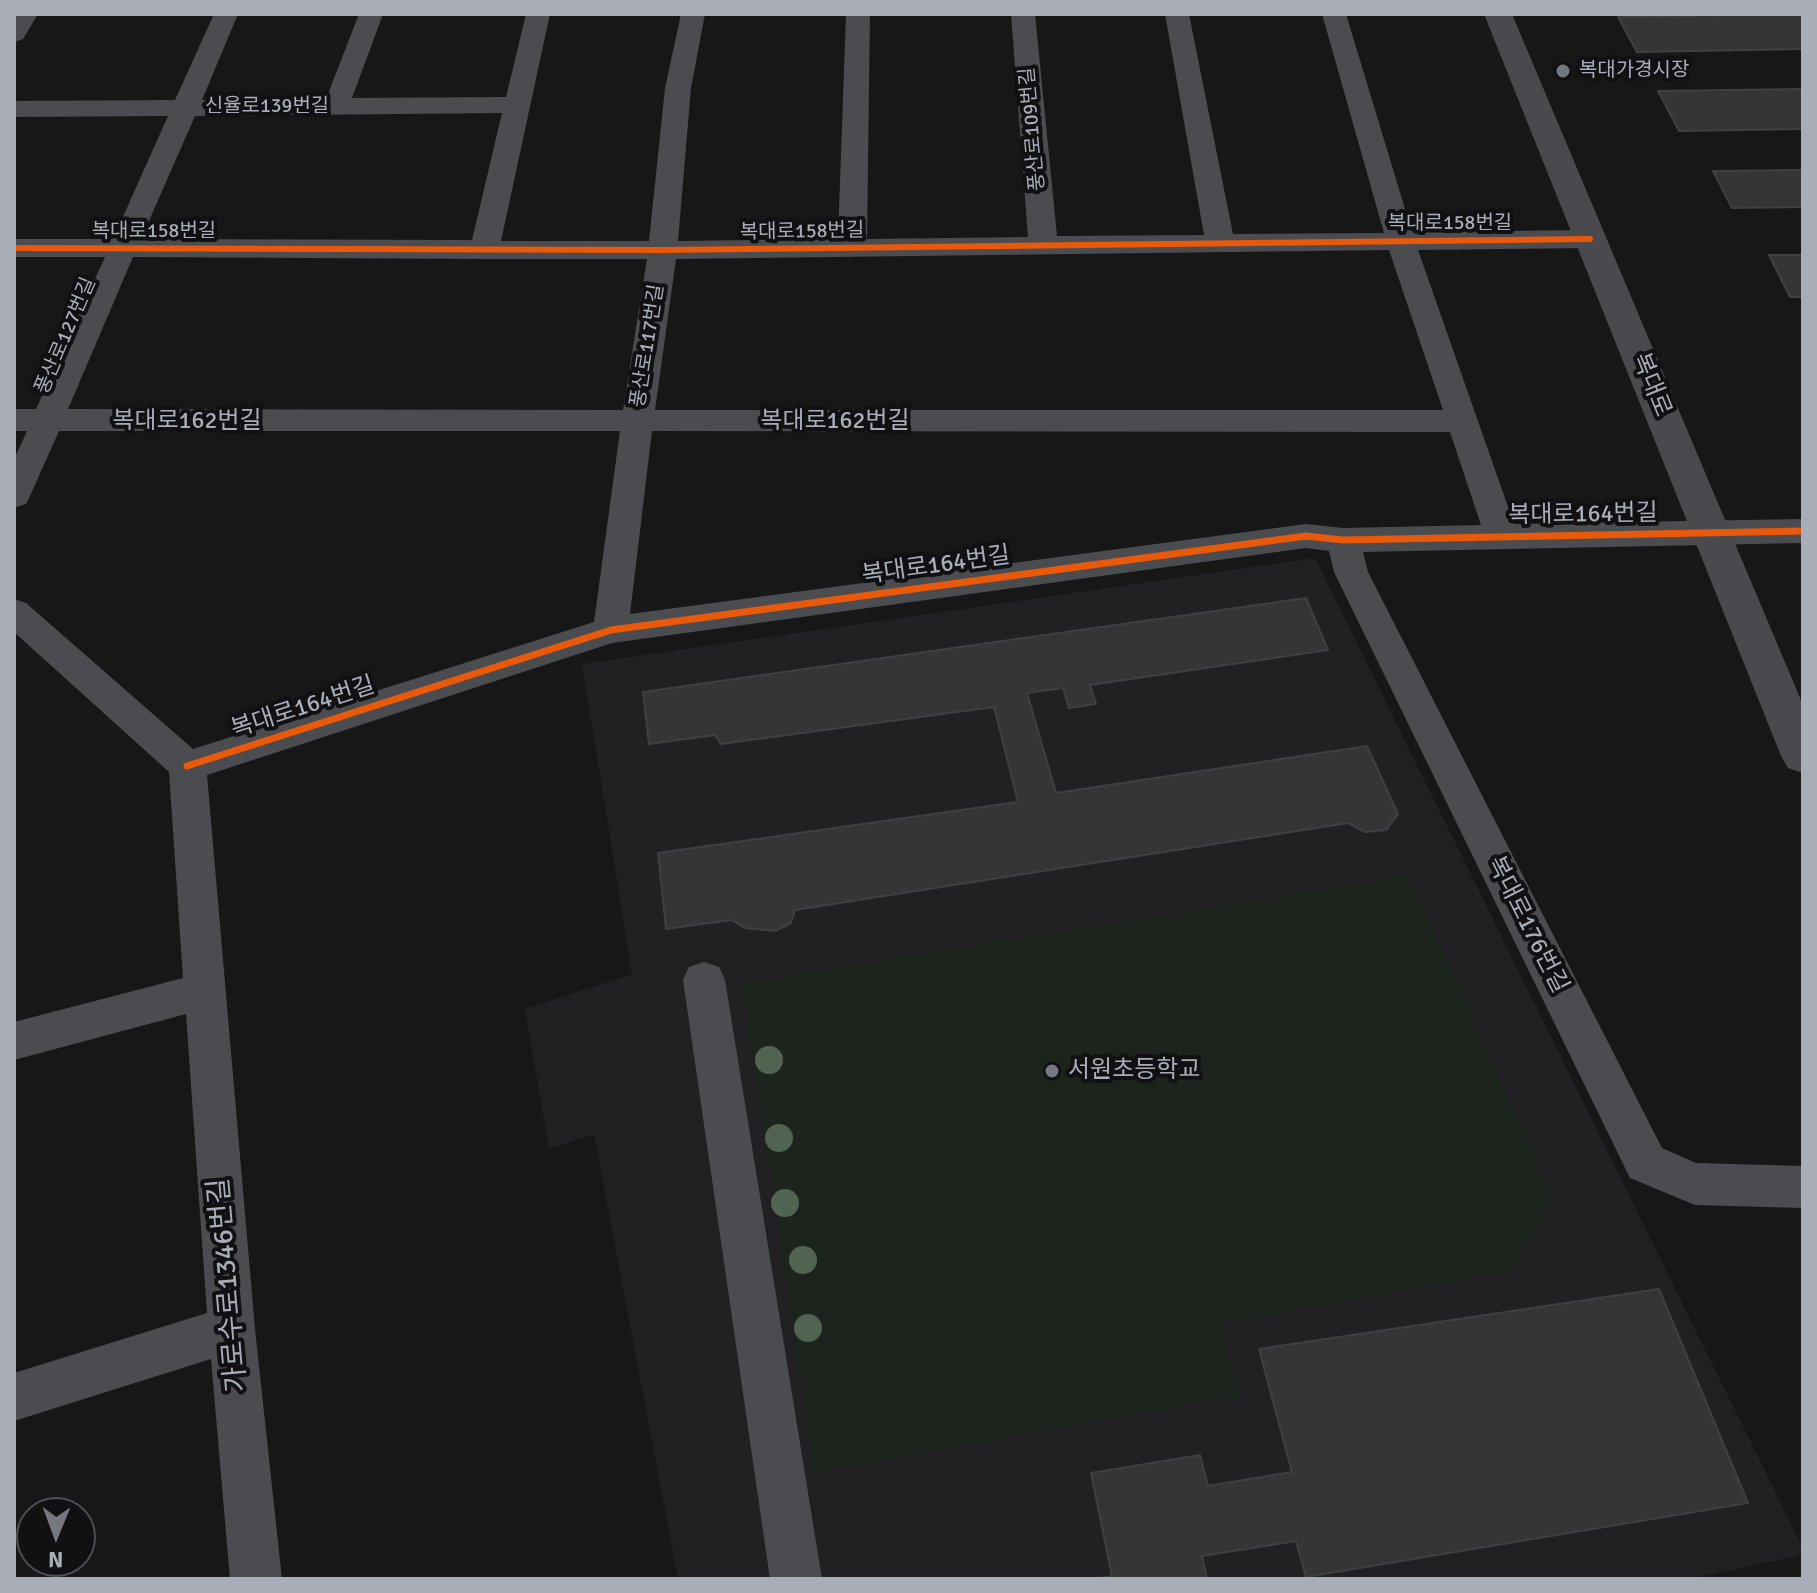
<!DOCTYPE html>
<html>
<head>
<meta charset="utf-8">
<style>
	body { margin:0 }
	#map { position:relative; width:1817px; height:1593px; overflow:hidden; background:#171717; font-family:Signika,sans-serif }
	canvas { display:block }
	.frame { position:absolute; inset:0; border:16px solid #a8adb8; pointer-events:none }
	.north { position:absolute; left:16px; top:1497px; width:80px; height:80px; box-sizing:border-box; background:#111113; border:2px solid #4d4f55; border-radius:50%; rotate:181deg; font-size:22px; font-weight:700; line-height:32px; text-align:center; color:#a8adb8 }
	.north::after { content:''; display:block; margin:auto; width:28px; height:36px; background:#757880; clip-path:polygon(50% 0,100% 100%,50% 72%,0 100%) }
</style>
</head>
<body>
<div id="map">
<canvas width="1817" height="1593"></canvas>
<div class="frame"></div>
<div class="north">N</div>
</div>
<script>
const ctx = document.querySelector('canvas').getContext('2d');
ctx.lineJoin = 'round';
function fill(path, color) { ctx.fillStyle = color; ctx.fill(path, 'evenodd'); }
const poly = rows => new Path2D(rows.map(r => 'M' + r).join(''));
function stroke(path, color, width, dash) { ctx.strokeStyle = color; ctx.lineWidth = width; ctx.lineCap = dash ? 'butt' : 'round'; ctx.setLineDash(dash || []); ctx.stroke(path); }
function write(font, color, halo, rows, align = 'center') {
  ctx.font = font + ' Signika,"Noto Sans KR",sans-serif'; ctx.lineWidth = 8; ctx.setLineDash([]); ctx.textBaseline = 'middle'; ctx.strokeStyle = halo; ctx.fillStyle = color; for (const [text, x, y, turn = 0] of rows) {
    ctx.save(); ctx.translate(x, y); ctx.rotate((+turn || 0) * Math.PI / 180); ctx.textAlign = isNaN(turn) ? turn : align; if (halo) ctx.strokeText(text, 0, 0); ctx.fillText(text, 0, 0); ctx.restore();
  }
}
fill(poly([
	[1315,558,1803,1548,1803,1555,1689,1579,678,1579,594,1134,549,1149,525,1009,632,974,582,664]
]), '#212123');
fill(poly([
	[1409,875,1552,1196,1511,1271,1221,1324,1241,1395,814,1473,742,983]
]), '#1d241e');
const building = poly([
	[1803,14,1803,49,1637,52,1618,17,1803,14],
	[1803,89,1803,129,1679,131,1658,91,1803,89],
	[1803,170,1803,207,1732,208,1713,171,1803,170],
	[1769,255,1803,255,1803,297,1790,297,1769,255],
	[1306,598,1328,650,1090,685,1096,704,1069,708,1063,688,1027,693,1056,793,1367,746,1398,814,1386,830,1365,832,1348,823,795,910,791,923,775,931,745,928,732,920,666,929,658,853,1018,802,994,707,721,744,715,735,649,744,643,692,1306,598],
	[1659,1289,1748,1503,1306,1577,1296,1541,1202,1556,1207,1579,1095,1579,1112,1576,1091,1473,1200,1455,1208,1486,1292,1472,1259,1349,1659,1289]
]);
fill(building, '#353536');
stroke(building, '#3f4043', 2);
fill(poly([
	[14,14,38,14,23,39,14,42,14,14],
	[214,14,238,14,202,100,326,99,359,14,383,14,352,98,506,97,526,14,550,14,501,241,649,241,665,88,681,14,705,14,691,88,678,241,838,239,846,14,870,14,867,239,1028,237,1011,14,1035,14,1057,236,1204,235,1165,14,1189,14,1233,234,1384,233,1322,14,1346,14,1412,232,1590,230,1600,233,1604,239,1600,245,1590,248,1418,250,1514,524,1803,519,1803,543,1363,552,1368,572,1662,1148,1696,1163,1803,1166,1803,1208,1695,1205,1630,1178,1334,572,1329,551,1306,548,612,643,207,775,255,1329,282,1579,230,1579,211,1359,14,1421,14,1373,207,1313,186,1014,14,1060,14,1022,183,978,169,772,14,632,14,599,26,603,193,749,594,622,620,431,59,431,30,496,26,504,14,508,14,459,27,431,14,431,14,409,36,409,105,257,14,257,14,239,113,239,168,116,14,117,14,101,175,100,214,14],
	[502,113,472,240,141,239,195,116,502,113],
	[1389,250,1443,410,655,410,676,259,1389,250],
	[133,257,484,259,647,259,623,410,68,409,133,257],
	[652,431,1450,432,1481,525,1343,528,1306,524,630,614,652,431],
	[704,962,719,967,725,980,822,1579,770,1579,683,980,689,967,704,962]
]), '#4b4c50');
fill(poly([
	[1484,14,1512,14,1803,705,1803,773,1788,768,1781,756,1484,14]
]), '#4a4a4e');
stroke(poly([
	[14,248,663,250,1590,239]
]), '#e8590c', 6);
stroke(poly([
	[187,766,611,630,1306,536,1343,540,1803,531]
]), '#e8590c', 7);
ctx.fillStyle = '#506451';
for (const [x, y] of [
	[769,1060],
	[779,1138],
	[785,1203],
	[803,1260],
	[808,1328]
]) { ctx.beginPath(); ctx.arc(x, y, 14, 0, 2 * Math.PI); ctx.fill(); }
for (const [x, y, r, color] of [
	[1563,71,8,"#757880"],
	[1052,1071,8,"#757880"]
]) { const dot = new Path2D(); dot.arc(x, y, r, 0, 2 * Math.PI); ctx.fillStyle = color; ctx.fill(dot); stroke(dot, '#111113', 3); }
write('20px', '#a8adb8', '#111113', [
	["복대가경시장",1579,71]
], 'left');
write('20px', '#a8adb8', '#111113', [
	["신율로139번길",267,107],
	["풍산로109번길",1033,129,-95],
	["복대로158번길",1450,224],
	["복대로158번길",154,232],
	["복대로158번길",802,232,-1],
	["풍산로127번길",66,336,-67],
	["풍산로117번길",648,346,-81]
]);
write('24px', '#a8adb8', '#111113', [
	["복대로",1651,385,68],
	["복대로162번길",187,422],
	["복대로162번길",835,422],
	["복대로164번길",1583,515,-1],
	["복대로164번길",936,566,-8],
	["복대로164번길",303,708,-18],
	["복대로176번길",1527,925,63]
]);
write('24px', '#a8adb8', '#111113', [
	["서원초등학교",1068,1071]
], 'left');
write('28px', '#a8adb8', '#111113', [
	["가로수로1346번길",229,1285,-95]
]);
</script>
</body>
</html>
